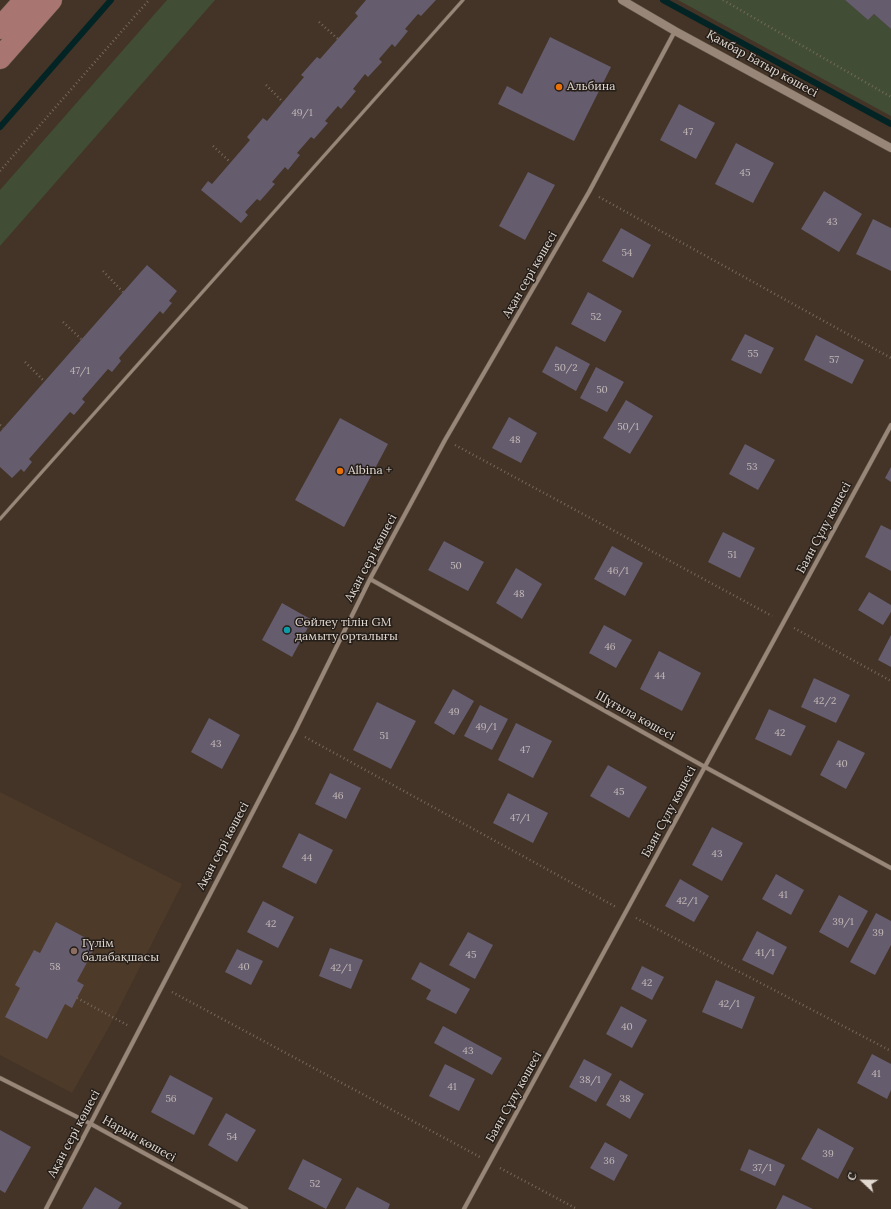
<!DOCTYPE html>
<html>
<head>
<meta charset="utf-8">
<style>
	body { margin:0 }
	#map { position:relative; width:891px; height:1209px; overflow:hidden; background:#433427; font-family:Lora,serif }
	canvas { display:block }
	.north { position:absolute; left:843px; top:1161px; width:40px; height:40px; -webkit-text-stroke:3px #241d18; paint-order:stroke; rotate:292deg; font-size:11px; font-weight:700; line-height:16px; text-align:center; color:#e1d8d0 }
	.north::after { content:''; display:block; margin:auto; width:14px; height:18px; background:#e1d8d0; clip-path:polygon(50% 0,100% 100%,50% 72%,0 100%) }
</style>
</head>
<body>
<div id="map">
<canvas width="891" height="1209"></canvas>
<div class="north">С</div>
</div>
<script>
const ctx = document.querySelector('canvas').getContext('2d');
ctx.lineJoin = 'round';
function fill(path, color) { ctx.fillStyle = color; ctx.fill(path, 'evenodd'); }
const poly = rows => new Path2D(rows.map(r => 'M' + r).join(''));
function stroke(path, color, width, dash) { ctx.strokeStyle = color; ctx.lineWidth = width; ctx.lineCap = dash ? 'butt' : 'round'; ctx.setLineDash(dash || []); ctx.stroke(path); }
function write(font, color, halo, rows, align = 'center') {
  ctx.font = font + ' Lora,serif'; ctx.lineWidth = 3; ctx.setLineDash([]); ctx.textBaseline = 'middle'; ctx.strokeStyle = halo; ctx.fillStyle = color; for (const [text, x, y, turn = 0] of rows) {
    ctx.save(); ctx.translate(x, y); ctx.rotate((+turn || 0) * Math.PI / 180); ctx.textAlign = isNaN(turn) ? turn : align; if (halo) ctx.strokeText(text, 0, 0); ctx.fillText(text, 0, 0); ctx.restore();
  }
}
fill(poly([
	[0,792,182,884,114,1018,72,1093,0,1055]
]), '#4e3a28');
fill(poly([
	[167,0,215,0,0,246,0,190],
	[678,0,845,0,868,20,874,14,891,29,891,116]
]), '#414e35');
stroke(poly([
	[663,0,891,124],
	[0,127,111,0]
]), '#032425', 6);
fill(poly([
	[366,0,436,0,421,16,418,14,405,29,408,31,395,47,392,44,379,59,382,62,368,77,365,74,353,89,356,91,341,109,338,106,325,121,328,123,314,139,311,137,297,153,300,155,288,170,285,167,272,182,275,184,260,201,257,199,245,212,248,215,241,223,201,190,208,181,212,184,250,140,247,137,263,118,267,121,304,77,301,75,317,57,320,59,358,16,355,13],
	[845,0,891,0,891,29,874,14,868,20],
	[550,37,611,67,574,141,498,104,507,86,522,94],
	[679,104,715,123,696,159,660,140],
	[736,143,774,163,753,203,715,184],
	[528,172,555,185,525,240,499,226],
	[824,191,862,214,839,252,801,229],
	[873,219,891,228,891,271,856,254],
	[621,228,651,245,633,278,602,261],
	[147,265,177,291,169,301,172,303,163,314,160,311,119,358,121,361,112,372,108,369,82,399,85,402,74,415,70,412,29,459,32,462,24,472,21,469,12,478,0,467,0,432],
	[588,292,622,311,605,342,571,324],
	[745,334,774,348,761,374,731,360],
	[816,335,864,360,852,384,804,360],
	[556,346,590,364,576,391,542,372],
	[596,367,624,382,607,412,580,398],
	[626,400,653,416,630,454,603,438],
	[509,417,537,433,521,463,492,448],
	[340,418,388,444,344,527,295,500],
	[745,444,775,460,758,490,729,474],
	[891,467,891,482,885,478],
	[881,525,891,530,891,571,865,557],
	[723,532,755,548,740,578,708,562],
	[444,541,484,562,468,591,428,570],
	[612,546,643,563,625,596,594,579],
	[516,568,542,584,522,619,496,603],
	[869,592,891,605,891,612,883,625,858,610],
	[282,603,312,620,292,657,262,640],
	[604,625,632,640,616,668,589,653],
	[891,635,891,667,878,660],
	[659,651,701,673,682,711,640,689],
	[814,678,850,695,836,723,801,707],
	[453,689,474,701,454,735,434,723],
	[377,702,416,721,391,769,353,750],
	[480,705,508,719,492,750,464,736],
	[769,709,806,726,791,756,755,739],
	[209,718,240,735,222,769,191,752],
	[516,723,552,741,533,778,498,760],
	[838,740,865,753,846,789,820,775],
	[608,765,647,787,629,818,590,796],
	[330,773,361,788,346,819,315,804],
	[508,793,548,813,533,843,493,823],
	[712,827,743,843,722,881,692,865],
	[299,833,333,850,316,884,282,867],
	[776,874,804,890,791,915,762,899],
	[680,879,709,896,694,922,665,906],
	[839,895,868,911,848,948,819,932],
	[263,901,294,917,278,948,247,932],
	[876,913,891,921,891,945,875,975,850,962],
	[56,922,97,944,77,981,84,985,77,998,72,1008,65,1004,47,1039,5,1017,20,988,15,985,34,950,40,953],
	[757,931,787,947,773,975,742,960],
	[468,932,493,945,475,979,449,965],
	[330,948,363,960,351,989,319,976],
	[237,949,263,961,251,985,225,972],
	[420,962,470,989,456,1014,426,999,431,990,411,979],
	[642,966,664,977,652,1000,631,989],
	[716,980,755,997,742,1029,702,1012],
	[621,1006,647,1020,632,1048,606,1034],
	[443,1026,502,1058,492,1075,434,1043],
	[872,1054,891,1064,891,1090,887,1099,857,1083],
	[584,1059,612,1074,596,1102,569,1087],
	[445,1064,475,1079,459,1111,429,1096],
	[170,1075,213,1098,194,1135,151,1112],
	[620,1080,644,1094,630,1119,606,1105],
	[226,1113,256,1130,237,1162,208,1145],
	[818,1128,854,1148,838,1179,801,1159],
	[0,1130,31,1147,5,1193,0,1190],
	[605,1142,628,1155,614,1181,590,1168],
	[749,1149,785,1165,775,1186,740,1170],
	[303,1159,342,1179,326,1209,288,1189],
	[95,1187,122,1203,118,1209,82,1209],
	[357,1187,390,1204,388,1209,345,1209],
	[783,1195,813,1209,776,1209]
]), '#655c6d');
const lane = poly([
	[0,519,463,0]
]);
const street = poly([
	[370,579,705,767,891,868],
	[0,1078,91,1124,246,1209],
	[46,1209,295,731,370,579,445,440,589,192,675,31],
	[464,1209,891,425]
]);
const secondary = poly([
	[622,0,675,31,891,148]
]);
const primary = poly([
	[0,28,25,0],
	[0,58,51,0]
]);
stroke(lane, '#5d5146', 4);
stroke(street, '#5d5146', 5);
stroke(secondary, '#5d5146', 9);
stroke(primary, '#5d5146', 23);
stroke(poly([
	[723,0,891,97],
	[319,22,338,39],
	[266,85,283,102],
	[213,146,230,162],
	[0,171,149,0],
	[599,197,891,358],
	[103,271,123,292],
	[63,322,81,339],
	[25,362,44,381],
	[0,425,3,428],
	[455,445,772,616],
	[794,628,891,681],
	[305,737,616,907],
	[636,918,891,1051],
	[172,992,480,1157],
	[77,998,129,1026],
	[500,1168,577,1209]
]), '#75685c', 2.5, [1, 3]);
stroke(lane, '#988778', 3);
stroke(street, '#988778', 4);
stroke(secondary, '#988778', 8);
stroke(primary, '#a97571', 22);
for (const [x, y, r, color] of [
	[559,87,4,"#e8710a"],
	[340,471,4,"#e8710a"],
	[287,630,4,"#0f9aa8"],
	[74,951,4,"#8d6e63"]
]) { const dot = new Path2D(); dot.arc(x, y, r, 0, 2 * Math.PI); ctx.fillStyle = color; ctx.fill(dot); stroke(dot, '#241d18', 1.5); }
write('10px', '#c2b9b7', null, [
	["49/1",302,113],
	["47",688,132],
	["45",745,173],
	["43",832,222],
	["54",627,253],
	["52",596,317],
	["55",753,354],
	["57",834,360],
	["50/2",566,368],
	["47/1",80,371],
	["50",602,390],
	["50/1",628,427],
	["48",515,440],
	["53",752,467],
	["51",732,555],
	["50",456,566],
	["46/1",618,571],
	["48",519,594],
	["46",610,647],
	["44",660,676],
	["42/2",825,701],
	["49",454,712],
	["49/1",486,727],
	["42",780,733],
	["51",384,736],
	["43",216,744],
	["47",525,750],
	["40",842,764],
	["45",619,792],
	["46",338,796],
	["47/1",520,818],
	["43",717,854],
	["44",307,858],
	["41",783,895],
	["42/1",687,901],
	["39/1",843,922],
	["42",271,924],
	["39",878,933],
	["41/1",765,953],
	["45",471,955],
	["58",55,967],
	["40",244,967],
	["42/1",341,968],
	["42",647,983],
	["42/1",729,1004],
	["40",627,1027],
	["43",468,1051],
	["41",876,1074],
	["38/1",590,1080],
	["41",452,1087],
	["56",171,1099],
	["38",625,1099],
	["54",232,1137],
	["39",828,1154],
	["36",609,1161],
	["37/1",762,1168],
	["52",315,1184]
]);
write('12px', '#e1d8d0', '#241d18', [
	["Қамбар Батыр көшесі",762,64,29],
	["Ақан сері көшесі",530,275,-60],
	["Баян Сұлу көшесі",824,528,-62],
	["Ақан сері көшесі",371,558,-62],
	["Шұғыла көшесі",635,716,29],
	["Баян Сұлу көшесі",669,812,-62],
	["Ақан сері көшесі",223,846,-62],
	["Баян Сұлу көшесі",514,1097,-61],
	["Ақан сері көшесі",74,1134,-62],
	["Нарын көшесі",139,1139,29]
]);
write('12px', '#e1d8d0', '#241d18', [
	["Альбина",567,87],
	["Albina +",348,471],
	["Сөйлеу тілін GM",295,623],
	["дамыту орталығы",295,637],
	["Гүлім",82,944],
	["балабақшасы",82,958]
], 'left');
</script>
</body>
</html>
